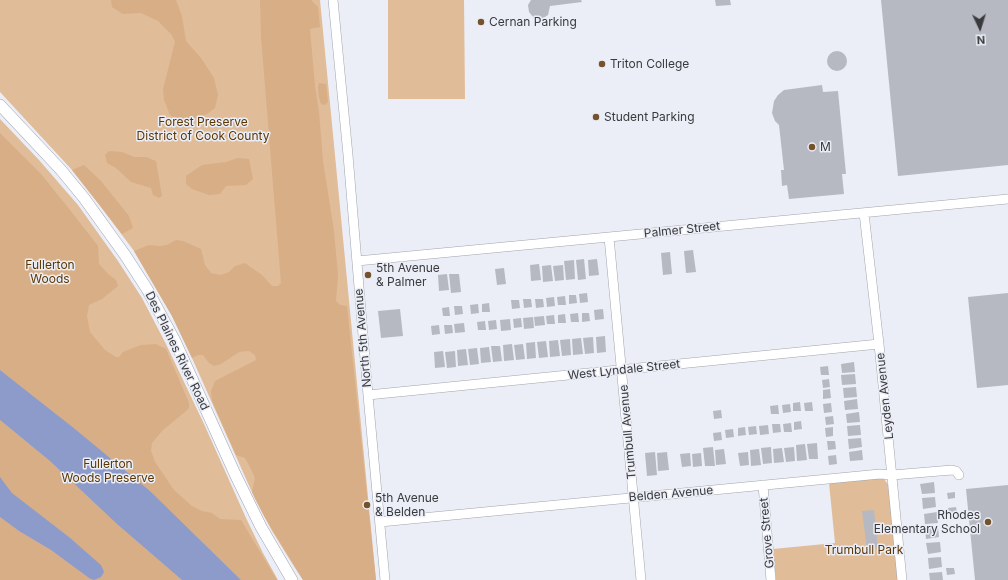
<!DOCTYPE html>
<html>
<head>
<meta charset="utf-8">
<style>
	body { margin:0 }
	#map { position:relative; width:1008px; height:580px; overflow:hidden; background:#ebeef6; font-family:Inter,sans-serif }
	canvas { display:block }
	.north { position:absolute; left:960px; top:8px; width:40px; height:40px; -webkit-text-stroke:3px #ebeef6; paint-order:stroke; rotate:176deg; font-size:11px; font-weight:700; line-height:16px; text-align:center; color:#393a3e }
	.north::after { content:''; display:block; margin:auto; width:14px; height:18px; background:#393a3e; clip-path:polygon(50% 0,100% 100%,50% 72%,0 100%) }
</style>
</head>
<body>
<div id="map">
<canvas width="1008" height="580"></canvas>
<div class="north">N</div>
</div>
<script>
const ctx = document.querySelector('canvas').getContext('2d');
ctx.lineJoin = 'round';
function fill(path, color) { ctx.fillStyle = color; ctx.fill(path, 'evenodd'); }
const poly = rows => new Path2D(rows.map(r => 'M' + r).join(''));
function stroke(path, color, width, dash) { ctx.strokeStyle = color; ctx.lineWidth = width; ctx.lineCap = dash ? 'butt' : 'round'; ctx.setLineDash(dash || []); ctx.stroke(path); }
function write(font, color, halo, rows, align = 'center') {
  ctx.font = font + ' Inter,sans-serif'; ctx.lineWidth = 3; ctx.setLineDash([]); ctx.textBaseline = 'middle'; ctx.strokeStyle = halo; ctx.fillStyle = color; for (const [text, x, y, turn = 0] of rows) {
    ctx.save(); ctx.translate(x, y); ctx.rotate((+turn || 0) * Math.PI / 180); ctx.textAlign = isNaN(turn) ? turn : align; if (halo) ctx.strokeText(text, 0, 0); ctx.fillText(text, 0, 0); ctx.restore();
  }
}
fill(poly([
	[0,0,320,0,376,580,303,580,295,568,272,531,255,499,192,358,172,316,134,251,101,207,72,170,0,92],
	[388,0,464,0,465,99,388,99],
	[0,119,39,160,78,205,118,261,142,298,166,344,204,424,246,518,263,553,278,580,0,580],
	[881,478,884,479,889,486,898,580,776,580,773,549,835,543,829,483]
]), '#e1bc98');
fill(poly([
	[111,0,176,0,182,16,186,41,201,58,214,78,218,95,215,108,207,114,194,119,183,120,173,117,170,115,164,100,163,89,175,42,171,34,158,21,141,13,123,14,112,7],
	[260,0,311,0,318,7,320,27,310,29,315,86,319,112,323,161,334,231,338,275,336,301,340,305,347,306,376,580,303,580,264,516,252,492,255,478,252,471,245,458,236,455,212,401,211,391,215,381,256,360,255,355,249,351,239,352,221,364,214,366,209,363,203,355,198,355,192,358,172,316,134,251,149,245,160,246,167,245,176,240,183,241,201,249,205,265,211,273,221,275,229,272,235,266,245,263,262,275,272,286,278,286,281,283,261,37],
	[319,83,326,84,328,102,325,105,321,104,319,98,318,87],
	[0,133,41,174,66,205,98,246,99,264,108,274,116,280,118,286,102,299,89,305,87,316,90,332,105,350,116,357,119,357,123,352,141,345,156,344,166,349,189,403,189,408,186,411,162,431,152,443,151,451,155,462,174,490,192,506,202,511,212,513,220,519,241,520,277,580,241,580,150,491,75,429,0,370],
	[109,151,122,152,134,157,146,157,156,161,162,196,159,198,153,195,151,188,131,182,116,168,107,163,105,155],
	[238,158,249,159,253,179,246,185,226,186,220,194,209,195,192,189,186,184,186,176,202,165,226,162],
	[84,165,101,181,129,216,133,228,122,234,101,207,72,170],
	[0,420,50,461,117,524,182,580,0,580,0,517,19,531,51,550,89,578,101,565,69,537,12,493,0,477]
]), '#d7ae86');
fill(poly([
	[0,370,75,429,150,491,241,580,182,580,117,524,50,461,0,420],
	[0,477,12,493,69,537,101,565,104,572,101,577,94,580,89,578,51,550,19,531,0,517]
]), '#8c9bca');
fill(poly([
	[531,0,581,0,582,2,550,6,548,15,545,17,538,19,534,18,529,12,528,5],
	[715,0,730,0,731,5,716,6],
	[881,0,1008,0,1008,165,898,176],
	'827 61a10 10 0 1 1 20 0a10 10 0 1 1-20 0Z',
	[822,85,823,92,838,91,846,174,842,174,844,194,789,199,787,185,782,186,781,170,784,170,779,125,775,121,772,113,774,101,778,95,784,90],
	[693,250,696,272,686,273,684,251],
	[670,252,672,274,663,275,661,253],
	[584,259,586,279,578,280,576,260],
	[597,259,599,275,589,276,588,260],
	[574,260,575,279,566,280,564,261],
	[539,264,541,280,531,281,530,265],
	[551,265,553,281,543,282,542,266],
	[563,265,564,280,555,281,553,266],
	[504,268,506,284,497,285,495,269],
	[447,274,449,290,439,291,438,275],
	[449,274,459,274,461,292,451,293],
	[587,293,588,302,580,303,579,294],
	[1008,293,1008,385,977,388,968,297],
	[569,295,576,295,577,303,569,304],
	[565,296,566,305,558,305,557,297],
	[554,297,555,306,547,307,546,298],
	[523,299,531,299,532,307,524,308],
	[535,299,543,299,544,307,536,308],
	[511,300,519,300,520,308,512,309],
	[489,303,490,312,482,312,482,304],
	[478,304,479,313,471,314,470,305],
	[454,306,462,306,463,314,455,315],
	[449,307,450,316,443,316,442,308],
	[400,309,403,336,381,338,378,311],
	[603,309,604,319,595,320,594,310],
	[578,313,579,322,571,322,570,314],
	[582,313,589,313,590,321,582,322],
	[565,314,566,323,558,323,558,315],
	[554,315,555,324,547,324,546,316],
	[544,316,545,325,535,326,534,317],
	[533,317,534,328,524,329,523,318],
	[521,318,522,327,514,328,513,319],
	[510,319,511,330,501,331,500,320],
	[496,320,497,329,489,330,488,321],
	[485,321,486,330,478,330,477,322],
	[464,323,465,332,455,333,454,324],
	[439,325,440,334,432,335,431,326],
	[444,325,452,325,453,333,445,334],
	[605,336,606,352,597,353,596,337],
	[593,337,594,353,585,354,583,338],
	[581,338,583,354,573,355,572,339],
	[570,339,571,355,562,356,560,340],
	[558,340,560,356,550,357,549,341],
	[546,341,548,357,539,358,537,342],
	[535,342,536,358,527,359,526,343],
	[512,344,514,360,504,361,503,345],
	[523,344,525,359,516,360,514,345],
	[491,346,500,346,502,361,493,362],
	[489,347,491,362,481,363,480,348],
	[477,348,479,364,470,365,468,349],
	[466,349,468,365,458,366,457,350],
	[443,351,445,367,435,368,434,352],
	[455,351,456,367,447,368,445,352],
	[854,362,855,372,842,373,841,364],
	[828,366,829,375,821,375,820,367],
	[855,374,856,384,842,385,841,375],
	[829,379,830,387,823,388,822,380],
	[856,387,857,397,844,398,843,388],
	[830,389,831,398,823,399,823,390],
	[857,399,858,409,845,410,844,401],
	[800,402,801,411,793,411,793,403],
	[812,402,813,411,805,411,804,403],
	[831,403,832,412,824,413,823,404],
	[790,404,791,412,783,413,782,405],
	[778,405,779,414,771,414,770,406],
	[721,410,722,418,714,419,713,411],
	[859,412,860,422,847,423,846,414],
	[833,416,834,424,826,425,825,417],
	[801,421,802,429,794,430,794,422],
	[791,423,792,432,784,432,783,424],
	[772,424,780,424,781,432,773,433],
	[768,425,769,434,760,435,759,426],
	[860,425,861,435,848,436,847,426],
	[756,426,757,434,749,435,748,427],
	[745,427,746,435,738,436,738,428],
	[833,427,833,436,826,437,825,428],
	[733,429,734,437,726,438,725,430],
	[721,432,722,440,714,441,713,433],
	[861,438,862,447,849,449,848,439],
	[827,441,835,441,836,449,828,450],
	[817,443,818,459,809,459,807,444],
	[805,444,807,460,797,461,796,445],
	[713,447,715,466,705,466,703,448],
	[771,447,772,463,763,464,761,448],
	[794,447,795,461,786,462,784,448],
	[782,448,784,462,774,463,773,449],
	[724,449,726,464,716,465,715,450],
	[759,449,761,465,751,466,750,450],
	[862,450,863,460,850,461,849,452],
	[655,452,657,475,647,476,645,453],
	[667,452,669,470,658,471,657,453],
	[748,452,749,465,740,466,738,453],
	[690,453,691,466,682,467,680,454],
	[701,453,702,466,693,467,692,454],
	[836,455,837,464,829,465,828,456],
	[934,482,935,493,922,494,920,484],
	[1008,485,1008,580,975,580,966,489],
	[955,492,955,498,948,499,947,493],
	[935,497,936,507,923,509,922,498],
	[956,507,957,513,949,514,948,508],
	[874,510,878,548,867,549,862,511],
	[937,512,938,523,925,524,924,514],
	[938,527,939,537,926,539,925,528],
	[940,542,941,552,928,554,926,543],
	[941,557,942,567,929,569,928,558],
	[946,568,954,568,955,574,947,575],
	[942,572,943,580,930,580,929,573]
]), '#b6b9c1');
const minor = poly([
	[333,0,348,155,368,395,385,580],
	[864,213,879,344,902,580],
	[609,237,641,580],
	[357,261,1008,199],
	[368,395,879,344],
	[763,485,771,580],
	[380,522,880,474,892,475,952,470,956,471,959,475]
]);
const major = poly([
	[0,105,61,170,84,198,125,255,147,289,175,341,235,474,261,527,292,580]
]);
stroke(minor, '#a1a4ac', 10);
stroke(major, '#a1a4ac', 12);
stroke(minor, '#fff', 9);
stroke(major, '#fff', 11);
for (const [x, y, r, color] of [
	[481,22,4,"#76522c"],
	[602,64,4,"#76522c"],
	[596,117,4,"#76522c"],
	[812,147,4,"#76522c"],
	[368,275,4,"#76522c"],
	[367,505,4,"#76522c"],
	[988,522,4,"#76522c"]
]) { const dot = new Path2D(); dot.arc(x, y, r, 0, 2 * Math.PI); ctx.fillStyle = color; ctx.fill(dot); stroke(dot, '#ebeef6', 1.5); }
write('12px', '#393a3e', '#ebeef6', [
	["Cernan Parking",489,22],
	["Triton College",610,64],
	["Student Parking",604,117],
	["M",820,147],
	["5th Avenue",376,268],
	["& Palmer",376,282],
	["5th Avenue",375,498],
	["& Belden",375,512],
	["Rhodes",980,515,"right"],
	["Elementary School",980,529,"right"]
], 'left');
write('12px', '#5c3602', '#ebeef6', [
	["Forest Preserve",203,122],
	["District of Cook County",203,136],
	["Fullerton",50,265],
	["Woods",50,279],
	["Fullerton",108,464],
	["Woods Preserve",108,478],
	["Trumbull Park",864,550]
]);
write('12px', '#393a3e', '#ebeef6', [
	["Palmer Street",682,230,-6],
	["North 5th Avenue",363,338,-95],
	["Des Plaines River Road",177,351,64],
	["West Lyndale Street",624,370,-6],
	["Leyden Avenue",885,396,-96],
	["Trumbull Avenue",628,432,-95],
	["Belden Avenue",671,494,-5],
	["Grove Street",767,533,-95]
]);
</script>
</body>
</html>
